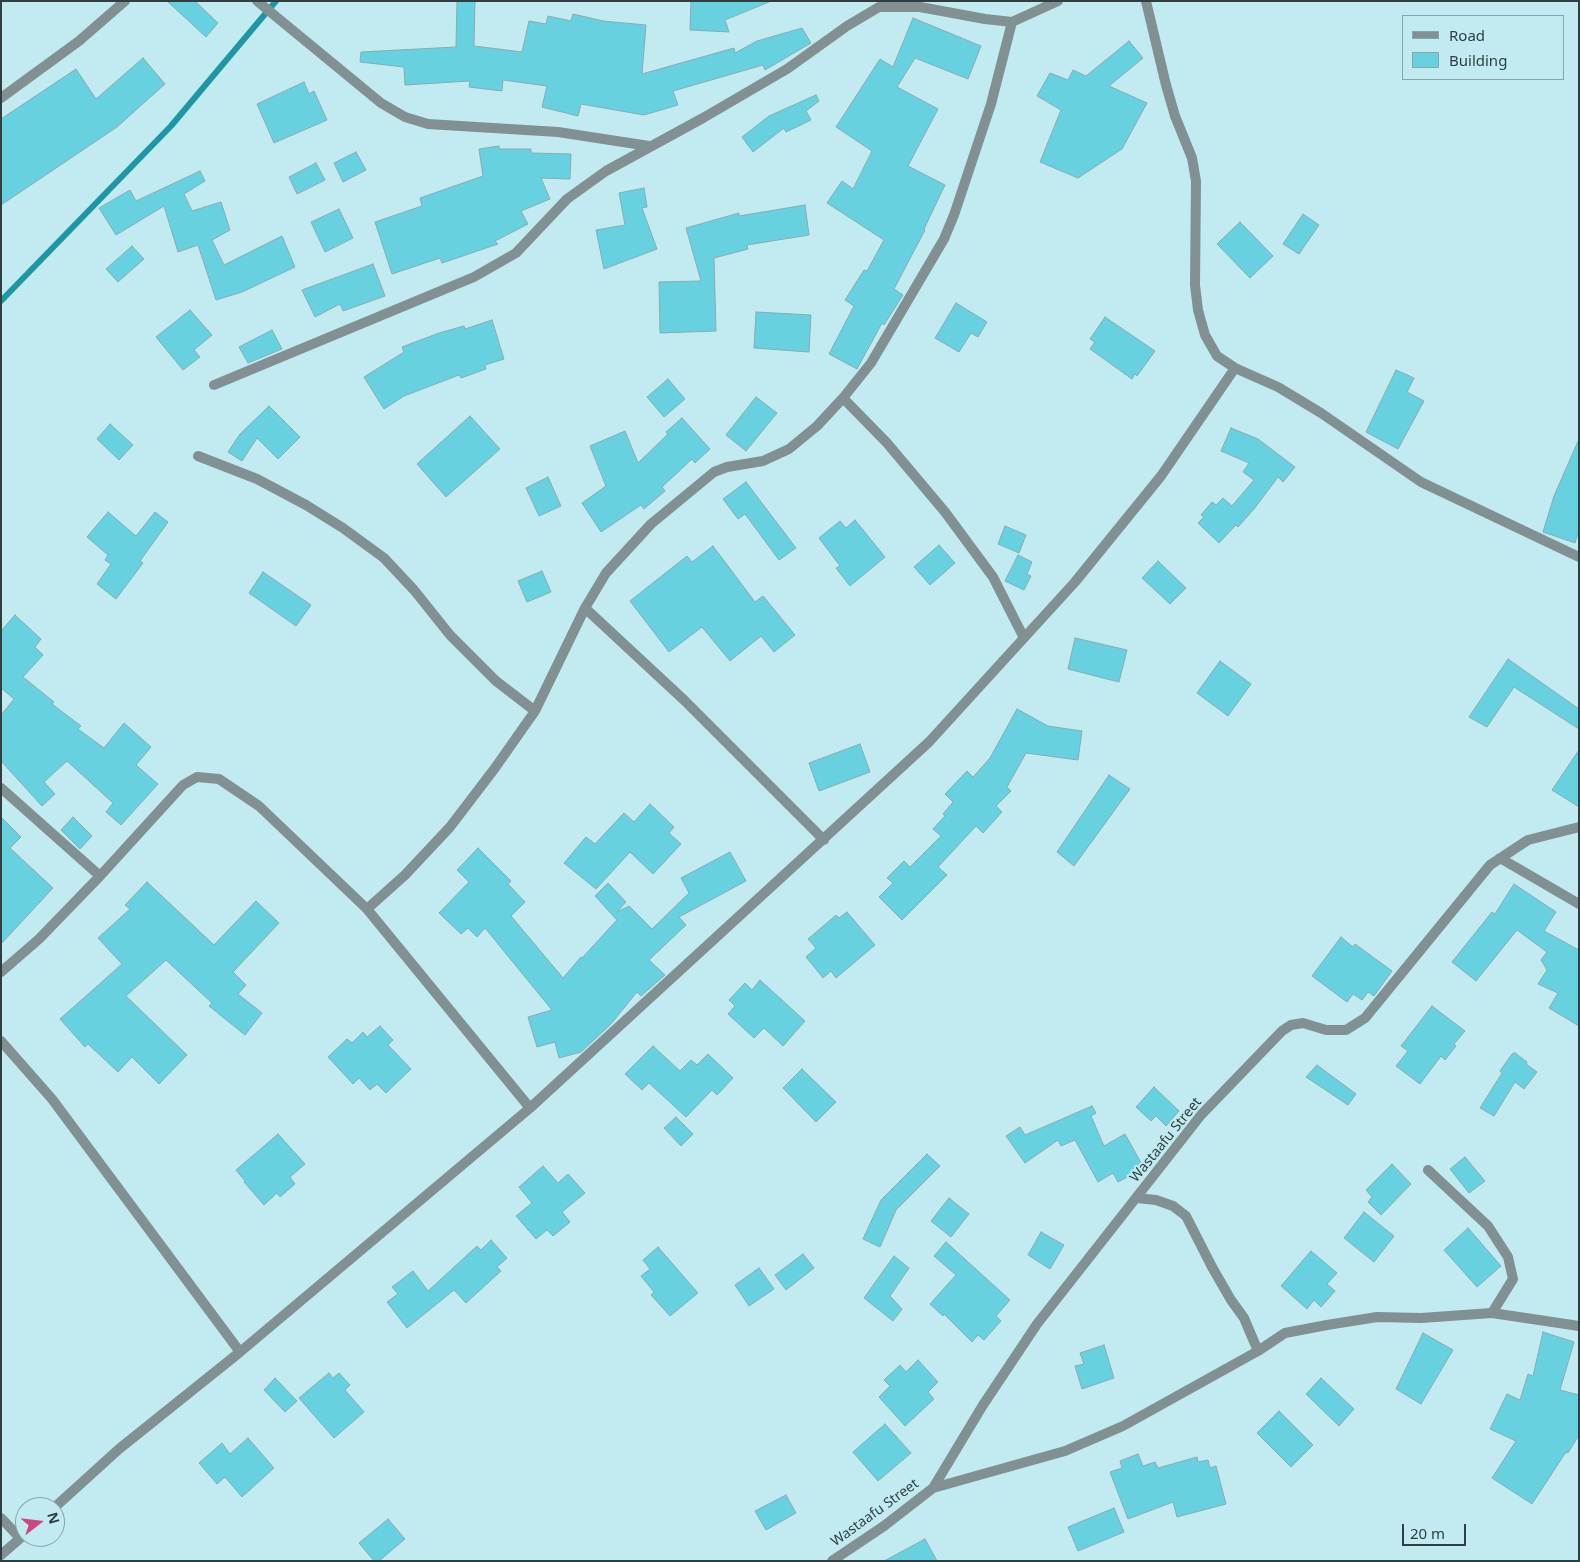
<!DOCTYPE html>
<html>
<head>
<meta charset="utf-8">
<style>
	body { margin:0 }
	#map { position:relative; width:1580px; height:1562px; overflow:hidden; background:#c1ebf1; font-family:"Noto Sans",sans-serif }
	canvas { display:block }
	.frame { position:absolute; inset:0; border:2px solid #2e3e41; pointer-events:none }
	.legend { position:absolute; left:1402px; top:15px; width:162px; height:65px; box-sizing:border-box; background:#c1ebf1; border:1px solid #86a6ab; margin:0; padding:6px 9px; list-style:none; font-size:15px; color:#2e3e41 }
	.legend li { display:flex; align-items:center; gap:10px; height:25px }
	.legend b { width:25px; border:1px solid #86a6ab }
	.north { position:absolute; left:15px; top:1497px; width:50px; height:50px; box-sizing:border-box; background:#c1ebf1; border:1px solid #86a6ab; border-radius:50%; rotate:74deg; font-size:14px; font-weight:700; line-height:20px; text-align:center; color:#2e3e41 }
	.north::after { content:''; display:block; margin:auto; width:18px; height:22px; background:#ce457f; clip-path:polygon(50% 0,100% 100%,50% 72%,0 100%) }
	.scale { position:absolute; left:1402px; top:1524px; width:64px; height:22px; box-sizing:border-box; border:2px solid #2e3e41; border-top:0; padding-left:6px; font-size:15px; line-height:18px; white-space:nowrap; color:#2e3e41; -webkit-text-stroke:4px #c1ebf1; paint-order:stroke }
</style>
</head>
<body>
<div id="map">
<canvas width="1580" height="1562"></canvas>
<div class="frame"></div>
<ul class="legend">
<li><b style="height:6px;background:#809093"></b>Road</li>
<li><b style="height:14px;background:#68d1e0"></b>Building</li>
</ul>
<div class="north">N</div>
<div class="scale">20 m</div>
</div>
<script>
const ctx = document.querySelector('canvas').getContext('2d');
ctx.lineJoin = 'round';
const poly = rows => new Path2D(rows.map(r => 'M' + r).join(''));
function stroke(path, color, width, dash) { ctx.strokeStyle = color; ctx.lineWidth = width; ctx.lineCap = dash ? 'butt' : 'round'; ctx.setLineDash(dash || []); ctx.stroke(path); }
function fill(path, color) { ctx.fillStyle = color; ctx.fill(path, 'evenodd'); }
function write(font, color, halo, rows, align = 'center') {
  ctx.font = font + ' "Noto Sans",sans-serif'; ctx.lineWidth = 4; ctx.setLineDash([]); ctx.textBaseline = 'middle'; ctx.strokeStyle = halo; ctx.fillStyle = color; for (const [text, x, y, turn = 0] of rows) {
    ctx.save(); ctx.translate(x, y); ctx.rotate((+turn || 0) * Math.PI / 180); ctx.textAlign = isNaN(turn) ? turn : align; if (halo) ctx.strokeText(text, 0, 0); ctx.fillText(text, 0, 0); ctx.restore();
  }
}
stroke(poly([
	[1,301,171,126,276,1]
]), '#1f96a4', 6);
const building = poly([
	[167,1,195,1,218,23,206,37,167,1],
	[457,1,475,1,474,46,522,52,529,21,546,24,548,16,571,21,573,14,603,21,646,25,642,74,734,48,735,53,757,41,802,28,811,43,765,70,763,65,673,91,678,105,644,115,581,104,578,116,542,107,547,86,503,80,502,91,469,87,470,81,405,85,404,67,360,62,361,52,456,47,457,1],
	[691,1,769,1,769,2,725,20,729,32,690,30,691,1],
	[913,18,981,46,968,79,915,58,897,87,938,109,908,166,945,185,924,229,925,230,894,289,903,295,884,325,882,323,857,369,829,354,854,306,845,300,864,270,867,271,884,240,827,203,842,181,853,189,872,151,836,127,880,59,893,67,913,18],
	[1129,41,1143,58,1109,86,1147,103,1122,149,1078,178,1040,162,1061,110,1037,96,1050,73,1068,80,1073,70,1086,76,1129,41],
	[143,58,165,84,117,127,1,205,1,119,76,69,96,99,143,58],
	[304,82,309,94,314,91,327,120,274,143,257,104,304,82],
	[816,95,819,101,806,111,811,120,786,132,784,128,753,152,742,137,769,116,816,95],
	[499,146,499,149,531,149,531,153,571,154,570,179,541,178,550,199,521,211,528,224,495,241,498,244,442,263,440,258,392,274,375,222,422,206,420,198,483,176,479,149,499,146],
	[356,152,366,170,343,182,334,163,356,152],
	[316,163,325,180,297,194,289,177,316,163],
	[200,171,205,181,184,194,192,211,221,202,230,230,212,240,224,265,282,236,295,267,242,292,216,300,198,245,178,252,164,206,116,235,99,208,130,190,136,201,200,171],
	[644,188,647,207,642,208,657,249,604,269,596,230,625,225,619,193,644,188],
	[805,205,809,235,747,245,748,249,714,258,716,331,660,333,659,282,701,281,686,228,739,213,739,216,805,205],
	[339,209,353,238,325,252,311,222,339,209],
	[1303,214,1319,225,1299,254,1283,244,1303,214],
	[1240,222,1273,256,1250,278,1217,244,1240,222],
	[132,246,144,259,118,282,106,269,132,246],
	[373,264,385,296,343,311,340,304,315,317,302,290,373,264],
	[956,303,987,322,978,337,971,333,959,352,935,338,956,303],
	[190,310,212,335,194,350,200,357,183,370,156,337,190,310],
	[756,312,811,315,809,352,754,348,756,312],
	[1105,317,1155,351,1137,376,1135,374,1132,379,1090,349,1095,342,1090,339,1105,317],
	[492,320,504,359,485,365,486,369,461,378,459,375,404,396,384,409,364,377,404,352,402,347,439,333,464,326,465,329,492,320],
	[272,330,282,349,248,363,239,347,272,330],
	[1396,370,1414,378,1407,392,1424,401,1398,449,1366,432,1396,370],
	[668,379,685,399,664,417,647,397,668,379],
	[756,397,777,413,746,451,726,435,756,397],
	[269,406,300,437,278,459,257,438,242,461,228,452,240,434,269,406],
	[470,416,500,449,446,497,417,464,470,416],
	[682,418,710,449,695,463,692,459,662,487,665,491,644,509,641,505,601,532,582,503,606,486,590,446,625,431,638,463,668,434,666,432,682,418],
	[110,424,133,445,119,460,97,439,110,424],
	[1231,428,1258,439,1295,467,1283,482,1278,477,1254,509,1238,527,1236,525,1219,543,1198,523,1204,517,1201,515,1212,502,1216,505,1223,498,1232,506,1254,480,1243,472,1249,463,1221,451,1231,428],
	[1579,439,1579,530,1575,543,1543,532,1554,496,1579,439],
	[548,477,561,506,539,516,526,488,548,477],
	[746,482,796,548,779,560,745,514,738,519,723,499,746,482],
	[108,512,136,536,155,512,168,522,140,561,143,563,116,599,97,584,111,564,105,560,108,555,87,537,108,512],
	[855,520,885,557,850,586,836,568,840,566,819,538,840,521,846,528,855,520],
	[1005,526,1026,535,1019,553,998,544,1005,526],
	[939,545,955,563,930,585,914,567,939,545],
	[713,546,755,602,763,596,795,635,774,652,761,636,730,661,702,627,669,652,630,601,687,556,692,562,713,546],
	[1018,555,1032,562,1027,574,1031,576,1024,590,1005,581,1018,555],
	[1158,561,1186,588,1170,604,1142,578,1158,561],
	[542,571,551,592,527,602,518,581,542,571],
	[263,572,311,605,296,626,249,593,263,572],
	[15,615,41,639,35,647,43,655,23,677,54,702,52,704,81,726,78,729,104,748,124,723,151,747,136,765,158,784,121,825,106,812,113,803,67,761,44,782,55,794,42,806,1,761,1,715,14,699,1,688,1,631,15,615],
	[1075,638,1127,650,1119,682,1068,669,1075,638],
	[1508,659,1579,709,1579,729,1514,687,1487,727,1469,717,1508,659],
	[1220,661,1251,684,1228,716,1197,693,1220,661],
	[1017,709,1048,726,1082,731,1078,760,1026,753,1007,787,1011,791,996,806,1002,812,983,833,976,826,938,867,947,875,902,920,879,897,893,883,887,878,904,861,910,867,941,836,933,829,945,816,943,814,953,802,945,794,967,771,973,777,990,758,1017,709],
	[860,744,870,772,819,791,809,763,860,744],
	[1579,750,1579,807,1552,790,1579,750],
	[1109,775,1130,789,1074,866,1057,852,1109,775],
	[650,804,674,827,669,833,681,844,653,874,630,852,596,889,564,863,586,837,595,844,624,813,634,822,650,804],
	[1,817,21,837,10,848,53,888,1,944,1,817],
	[73,817,92,836,80,849,61,830,73,817],
	[478,848,511,881,508,884,525,902,511,916,563,978,581,957,582,958,617,920,595,896,608,883,626,902,617,912,629,906,652,929,689,893,681,878,730,852,746,881,679,917,686,925,649,960,665,975,641,996,637,992,611,1024,581,1052,559,1058,555,1042,537,1047,528,1017,552,1010,485,928,477,937,468,928,461,934,439,913,469,882,457,870,478,848],
	[147,882,214,945,256,901,279,923,233,972,246,985,238,994,262,1013,245,1035,209,1006,212,1003,166,960,126,996,187,1055,159,1084,132,1057,118,1072,88,1044,85,1047,60,1019,122,964,98,938,130,909,125,905,147,882],
	[1514,884,1556,912,1544,931,1579,950,1579,1026,1549,1008,1558,993,1538,984,1547,970,1541,960,1547,952,1517,930,1476,981,1452,962,1492,912,1495,914,1514,884],
	[847,912,875,945,836,978,831,971,823,978,806,957,816,948,808,939,836,915,839,918,847,912],
	[1341,937,1353,947,1355,944,1392,971,1374,996,1368,992,1362,1000,1353,994,1347,1002,1312,976,1341,937],
	[760,980,805,1021,783,1046,764,1028,754,1038,728,1014,735,1006,729,1000,745,983,752,990,760,980],
	[1432,1006,1465,1031,1454,1044,1456,1046,1445,1060,1441,1056,1420,1084,1396,1066,1408,1051,1401,1046,1432,1006],
	[380,1026,393,1040,388,1045,411,1069,386,1093,377,1084,370,1090,359,1078,353,1084,328,1057,347,1039,352,1043,363,1032,367,1037,380,1026],
	[653,1046,680,1071,691,1060,697,1065,708,1054,733,1078,717,1095,712,1090,686,1117,649,1083,642,1090,625,1074,653,1046],
	[1515,1053,1527,1062,1526,1064,1537,1072,1524,1089,1515,1082,1494,1116,1480,1108,1502,1073,1500,1071,1512,1054,1515,1053],
	[1317,1065,1356,1094,1348,1105,1306,1077,1317,1065],
	[802,1069,836,1102,816,1122,783,1088,802,1069],
	[1154,1087,1179,1111,1166,1126,1156,1116,1151,1121,1136,1107,1154,1087],
	[1092,1106,1096,1113,1091,1116,1104,1146,1125,1134,1144,1168,1118,1182,1113,1173,1098,1182,1075,1140,1061,1146,1058,1140,1025,1163,1006,1136,1020,1127,1025,1135,1092,1106],
	[676,1117,693,1134,681,1146,664,1128,676,1117],
	[278,1134,305,1164,290,1177,295,1184,280,1197,277,1193,264,1205,244,1182,245,1181,236,1170,278,1134],
	[927,1154,940,1166,896,1210,880,1247,863,1239,881,1200,927,1154],
	[1465,1157,1485,1181,1469,1193,1450,1169,1465,1157],
	[1392,1164,1411,1184,1381,1215,1368,1202,1372,1197,1366,1190,1392,1164],
	[543,1166,558,1183,568,1174,585,1193,562,1212,570,1222,553,1236,547,1230,536,1239,516,1216,532,1203,519,1187,543,1166],
	[949,1198,969,1214,951,1237,931,1221,949,1198],
	[1364,1212,1394,1236,1374,1262,1344,1238,1364,1212],
	[1468,1228,1501,1266,1477,1287,1444,1250,1468,1228],
	[1041,1232,1064,1245,1050,1269,1028,1255,1041,1232],
	[491,1240,507,1258,497,1267,501,1271,466,1303,454,1290,407,1328,387,1302,398,1294,392,1287,413,1271,428,1291,477,1246,481,1250,491,1240],
	[946,1242,1010,1300,996,1316,1001,1321,984,1340,978,1335,972,1342,944,1314,943,1316,930,1304,956,1275,934,1256,946,1242],
	[658,1247,698,1293,670,1316,651,1295,654,1292,641,1276,650,1269,643,1260,658,1247],
	[1311,1251,1337,1273,1327,1284,1335,1291,1321,1307,1314,1300,1307,1309,1281,1286,1311,1251],
	[803,1254,814,1268,786,1290,775,1275,803,1254],
	[894,1256,909,1268,890,1296,902,1309,893,1321,864,1298,894,1256],
	[759,1268,774,1289,749,1306,735,1285,759,1268],
	[1543,1332,1574,1342,1560,1390,1579,1395,1579,1435,1568,1453,1566,1452,1532,1504,1492,1478,1516,1441,1490,1429,1507,1394,1520,1400,1528,1374,1533,1376,1543,1332],
	[1423,1333,1453,1350,1421,1404,1396,1389,1423,1333],
	[1104,1345,1114,1378,1082,1389,1075,1366,1084,1364,1080,1353,1104,1345],
	[918,1360,938,1382,928,1392,934,1399,905,1426,879,1397,890,1386,884,1380,900,1365,906,1372,918,1360],
	[329,1373,333,1378,339,1373,350,1385,345,1390,364,1412,334,1438,299,1398,329,1373],
	[275,1378,297,1401,285,1412,264,1390,275,1378],
	[1321,1378,1354,1409,1339,1426,1306,1394,1321,1378],
	[1279,1411,1313,1445,1291,1467,1257,1433,1279,1411],
	[885,1424,911,1453,878,1481,853,1452,885,1424],
	[248,1438,274,1468,242,1497,225,1477,217,1484,199,1463,222,1443,230,1454,248,1438],
	[1138,1454,1143,1466,1155,1462,1158,1468,1197,1457,1198,1462,1208,1460,1210,1468,1216,1466,1226,1504,1177,1517,1173,1502,1128,1519,1110,1472,1122,1468,1120,1461,1138,1454],
	[786,1495,796,1513,766,1530,755,1511,786,1495],
	[1114,1508,1124,1532,1078,1551,1068,1527,1114,1508],
	[388,1519,405,1539,379,1561,374,1561,359,1543,388,1519],
	[925,1539,937,1561,884,1561,925,1539]
]);
fill(building, '#68d1e0');
stroke(building, '#85acb2', 1);
stroke(poly([
	[257,1,381,103,405,117,428,124,558,132,649,146],
	[1146,1,1166,85,1175,116,1192,158,1196,181,1195,285,1198,310,1205,335,1217,356,1235,368,1278,387,1321,413,1421,482,1579,557],
	[1,98,79,41,125,1],
	[214,385,474,277,516,253,567,199,606,171,703,118,787,69,847,26,879,7,920,7,985,19,1012,22,1058,1],
	[843,398,887,443,945,512,993,577,1024,638],
	[198,456,257,479,306,505,343,528,384,558,414,590,450,635,496,681,535,711],
	[585,608,684,700,824,840],
	[1,788,100,876],
	[1500,858,1579,904],
	[367,909,405,875,450,827,495,768,535,711,585,608,606,573,651,524,714,472,727,467,763,461,789,449,817,426,843,398,871,363,944,239,954,215,991,104,1012,22],
	[1,972,39,939,100,876,183,785,197,777,219,779,259,806,367,909,530,1108],
	[1,1041,52,1099,240,1352],
	[1428,1170,1488,1226,1508,1257,1513,1279,1492,1313],
	[1137,1198,1156,1200,1173,1206,1186,1216,1212,1267,1231,1300,1244,1318,1258,1351],
	[933,1488,1065,1451,1123,1426,1258,1351,1285,1333,1327,1325,1377,1317,1421,1318,1492,1313,1579,1326],
	[55,1507,119,1449,240,1352,530,1108,929,742,1075,582,1161,476,1235,368],
	[1,1518,20,1538],
	[1,1555,25,1534],
	[832,1561,884,1526,933,1488,983,1405,1037,1324,1201,1115,1282,1031,1291,1025,1303,1023,1326,1030,1346,1030,1365,1018,1490,865,1528,840,1579,827]
]), '#809093', 10);
write('14px', '#2e3e41', '#c1ebf1', [
	["Wastaafu Street",1166,1140,-51],
	["Wastaafu Street",875,1513,-36]
]);
</script>
</body>
</html>
